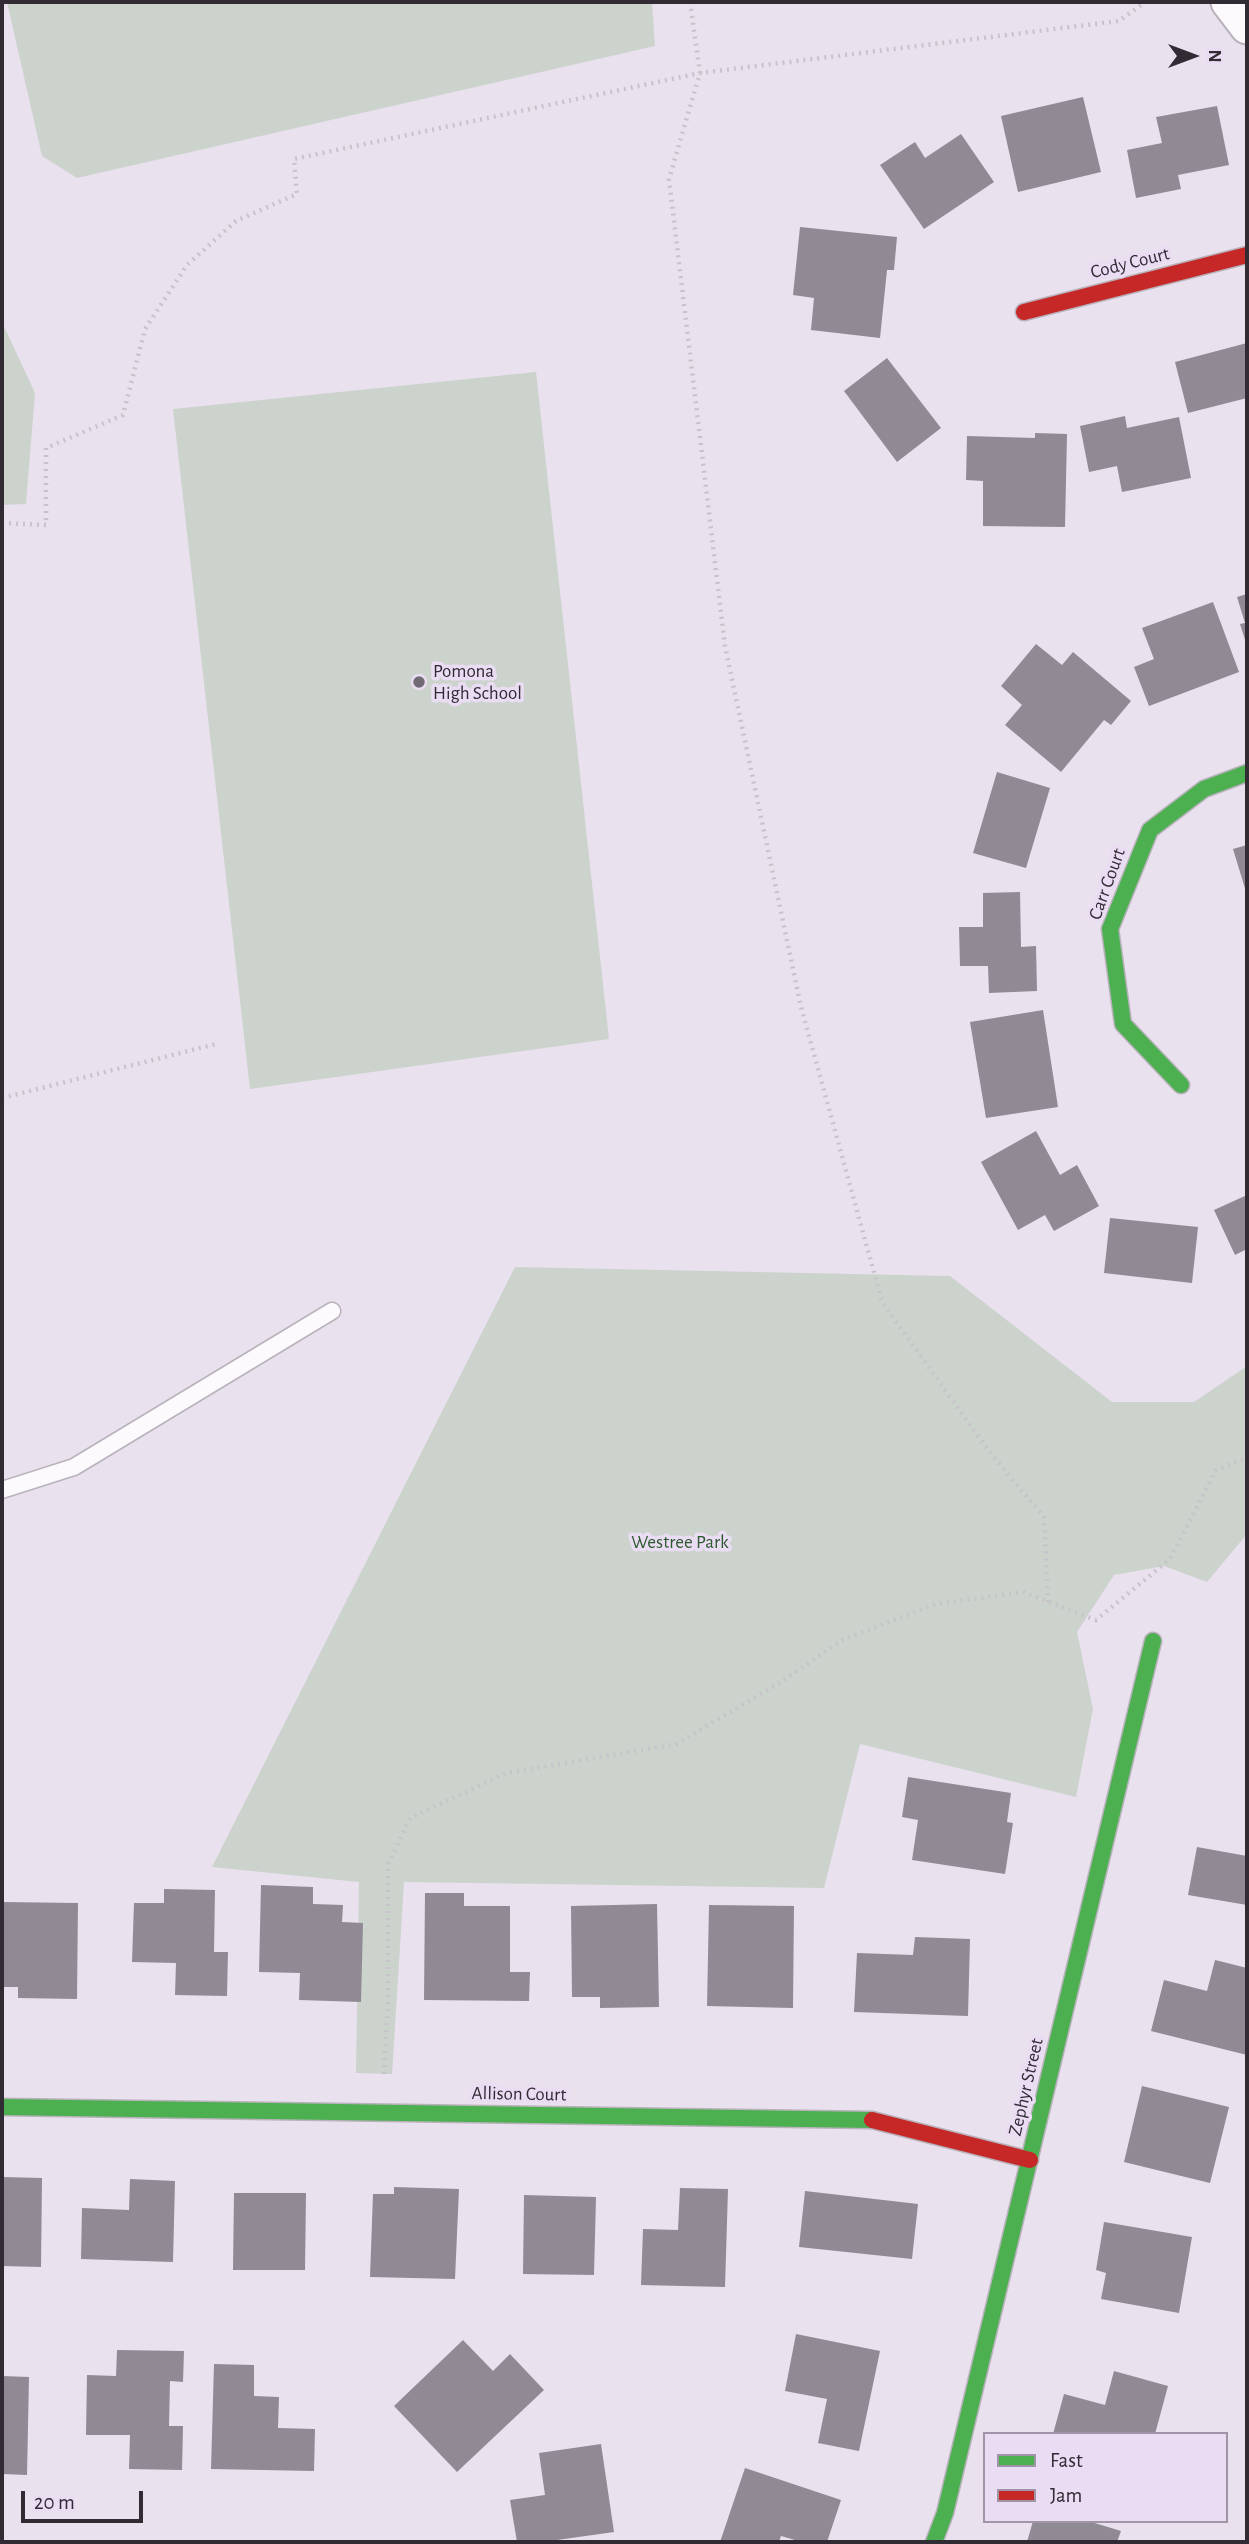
<!DOCTYPE html>
<html>
<head>
<meta charset="utf-8">
<style>
	body { margin:0 }
	#map { position:relative; width:1249px; height:2544px; overflow:hidden; background:#e9e1ee; font-family:"Alegreya Sans",sans-serif }
	canvas { display:block }
	.frame { position:absolute; inset:0; border:4px solid #312b34; pointer-events:none }
	.legend { position:absolute; left:983px; top:2432px; width:245px; height:91px; box-sizing:border-box; background:#eadcf3; border:2px solid #a095a7; margin:0; padding:9px 12px; list-style:none; font-size:21px; color:#312b34 }
	.legend li { display:flex; align-items:center; gap:14px; height:35px }
	.legend b { width:35px; border:2px solid #a095a7 }
	.north { position:absolute; left:1158px; top:21px; width:70px; height:70px; -webkit-text-stroke:5px #eadcf3; paint-order:stroke; rotate:90deg; font-size:19px; font-weight:700; line-height:28px; text-align:center; color:#312b34 }
	.north::after { content:''; display:block; margin:auto; width:24px; height:32px; background:#312b34; clip-path:polygon(50% 0,100% 100%,50% 72%,0 100%) }
	.scale { position:absolute; left:21px; top:2491px; width:122px; height:32px; box-sizing:border-box; border:4px solid #312b34; border-top:0; padding-left:9px; font-size:21px; line-height:24px; white-space:nowrap; color:#312b34; -webkit-text-stroke:5px #eadcf3; paint-order:stroke }
</style>
</head>
<body>
<div id="map">
<canvas width="1249" height="2544"></canvas>
<div class="frame"></div>
<ul class="legend">
<li><b style="height:9px;background:#4caf50"></b>Fast</li>
<li><b style="height:9px;background:#c62828"></b>Jam</li>
</ul>
<div class="north">N</div>
<div class="scale">20 m</div>
</div>
<script>
const ctx = document.querySelector('canvas').getContext('2d');
ctx.lineJoin = 'round';
function fill(path, color) { ctx.fillStyle = color; ctx.fill(path, 'evenodd'); }
const poly = rows => new Path2D(rows.map(r => 'M' + r).join(''));
function stroke(path, color, width, dash) { ctx.strokeStyle = color; ctx.lineWidth = width; ctx.lineCap = dash ? 'butt' : 'round'; ctx.setLineDash(dash || []); ctx.stroke(path); }
function write(font, color, halo, rows, align = 'center') {
  ctx.font = font + ' "Alegreya Sans",sans-serif'; ctx.lineWidth = 7; ctx.setLineDash([]); ctx.textBaseline = 'middle'; ctx.strokeStyle = halo; ctx.fillStyle = color; for (const [text, x, y, turn = 0] of rows) {
    ctx.save(); ctx.translate(x, y); ctx.rotate((+turn || 0) * Math.PI / 180); ctx.textAlign = isNaN(turn) ? turn : align; if (halo) ctx.strokeText(text, 0, 0); ctx.fillText(text, 0, 0); ctx.restore();
  }
}
fill(poly([
	[7,2,652,2,655,46,77,178,42,156],
	[2,322,35,393,26,504,2,505],
	[536,372,609,1039,250,1089,173,409],
	[515,1267,950,1276,1112,1402,1194,1402,1247,1366,1247,1534,1207,1582,1164,1566,1114,1575,1077,1632,1093,1709,1076,1797,860,1744,824,1888,404,1882,392,2074,356,2073,359,1882,212,1867]
]), '#cbd3cc');
fill(poly([
	[1083,97,1101,172,1018,192,1001,116],
	[1217,106,1229,165,1178,175,1181,189,1136,198,1127,150,1162,143,1156,117],
	[961,134,994,182,924,229,880,165,915,142,925,158],
	[800,227,897,237,894,270,887,270,880,338,811,330,814,298,793,295],
	[1247,343,1247,398,1188,413,1175,362],
	[887,358,941,428,897,462,844,391],
	[1125,416,1127,428,1179,417,1191,478,1122,492,1117,466,1089,472,1080,426],
	[1035,433,1067,434,1065,527,983,526,983,481,966,480,967,436,1035,438],
	[1247,594,1247,646,1240,624,1245,623,1237,597],
	[1213,602,1239,672,1149,706,1134,667,1154,659,1142,628],
	[1036,644,1062,665,1073,652,1131,701,1111,725,1104,720,1061,772,1005,725,1022,705,1001,686],
	[997,772,1050,788,1026,868,973,853],
	[1247,845,1247,895,1233,849],
	[1020,892,1021,947,1036,946,1037,991,989,993,988,966,960,966,959,927,983,927,983,893],
	[1043,1010,1058,1107,986,1118,970,1022],
	[1036,1131,1060,1175,1077,1165,1099,1206,1054,1231,1045,1215,1018,1230,981,1162],
	[1247,1195,1247,1249,1235,1255,1214,1210],
	[1110,1218,1198,1227,1192,1283,1104,1273],
	[908,1777,1011,1793,1007,1822,1013,1823,1005,1874,912,1860,918,1820,902,1817],
	[1197,1847,1247,1856,1247,1905,1188,1895],
	[261,1885,313,1887,313,1904,343,1905,342,1922,363,1923,361,2002,299,2000,300,1973,259,1972],
	[164,1889,215,1890,214,1952,228,1952,227,1996,175,1995,176,1963,132,1962,134,1903,164,1903],
	[425,1893,464,1893,464,1906,510,1906,510,1972,530,1972,529,2001,424,2000],
	[2,1902,78,1903,77,1999,18,1998,18,1987,2,1987],
	[657,1904,659,2007,600,2008,600,1997,572,1997,571,1906],
	[709,1905,794,1906,793,2008,707,2006],
	[915,1937,970,1939,968,2016,854,2012,857,1953,913,1955],
	[1215,1960,1247,1968,1247,2055,1151,2031,1164,1980,1207,1991],
	[1142,2086,1229,2107,1210,2183,1124,2162],
	[2,2177,42,2178,41,2267,2,2266],
	[130,2179,175,2181,173,2262,81,2259,82,2208,129,2210],
	[394,2187,459,2189,455,2279,370,2277,373,2194,394,2194],
	[680,2188,728,2189,725,2287,641,2285,643,2229,678,2230],
	[805,2191,918,2204,912,2259,799,2247],
	[234,2193,306,2193,305,2270,233,2270],
	[524,2195,596,2197,594,2275,523,2274],
	[1104,2222,1192,2237,1179,2313,1101,2299,1106,2273,1096,2270],
	[796,2334,880,2351,859,2451,818,2443,827,2399,785,2391],
	[463,2340,493,2371,510,2354,544,2390,457,2472,394,2406],
	[117,2350,184,2351,183,2382,170,2381,169,2426,183,2426,182,2470,129,2469,130,2435,86,2435,87,2375,116,2376],
	[214,2364,254,2365,254,2396,279,2397,278,2428,315,2429,314,2471,211,2469],
	[1114,2371,1168,2386,1155,2434,1053,2434,1064,2394,1105,2405],
	[2,2376,29,2377,27,2475,2,2474],
	[601,2444,614,2532,543,2542,517,2542,510,2500,545,2495,539,2453],
	[745,2468,841,2500,827,2542,802,2542,781,2536,779,2542,720,2542],
	[1033,2521,1088,2521,1121,2531,1117,2542,1027,2542]
]), '#908a95');
const lane = poly([
	[2,1490,74,1467,332,1311]
]);
const street = poly([
	[1228,2,1247,27]
]);
const fast = poly([
	[1181,1085,1123,1024,1110,929,1150,830,1204,789,1247,773],
	[2,2107,872,2120],
	[934,2542,945,2513,1153,1641]
]);
const jam = poly([
	[1024,312,1247,255],
	[872,2120,1030,2160]
]);
stroke(lane, '#b8b2bb', 19);
stroke(street, '#b8b2bb', 37);
stroke(fast, '#b8b2bb', 19);
stroke(jam, '#b8b2bb', 19);
stroke(poly([
	[690,2,700,73,669,179,725,646,801,1007,882,1302,991,1454,1044,1517,1048,1602],
	[2,523,46,525,46,448,123,415,145,329,187,265,236,221,297,194,294,159,700,73,1119,21,1145,2],
	[2,1098,216,1044],
	[384,2074,388,1999,388,1865,410,1818,506,1773,676,1744,781,1682,842,1640,936,1604,1023,1592,1096,1620,1170,1559,1216,1470,1247,1458]
]), '#c7c4c9', 4.5, [2, 5]);
stroke(lane, '#fcfafc', 16);
stroke(street, '#fcfafc', 33);
stroke(fast, '#4caf50', 16);
stroke(jam, '#c62828', 16);
for (const [x, y, r, color] of [
	[419,682,7,"#716b75"]
]) { const dot = new Path2D(); dot.arc(x, y, r, 0, 2 * Math.PI); ctx.fillStyle = color; ctx.fill(dot); stroke(dot, '#eadcf3', 2.5); }
write('19px', '#312b34', '#eadcf3', [
	["Cody Court",1130,263,-14],
	["Carr Court",1107,884,-70],
	["Zephyr Street",1026,2087,-77],
	["Allison Court",519,2094,1]
]);
write('19px', '#312b34', '#eadcf3', [
	["Pomona",433,671],
	["High School",433,693]
], 'left');
write('19px', '#2d592e', '#eadcf3', [
	["Westree Park",680,1542]
]);
</script>
</body>
</html>
